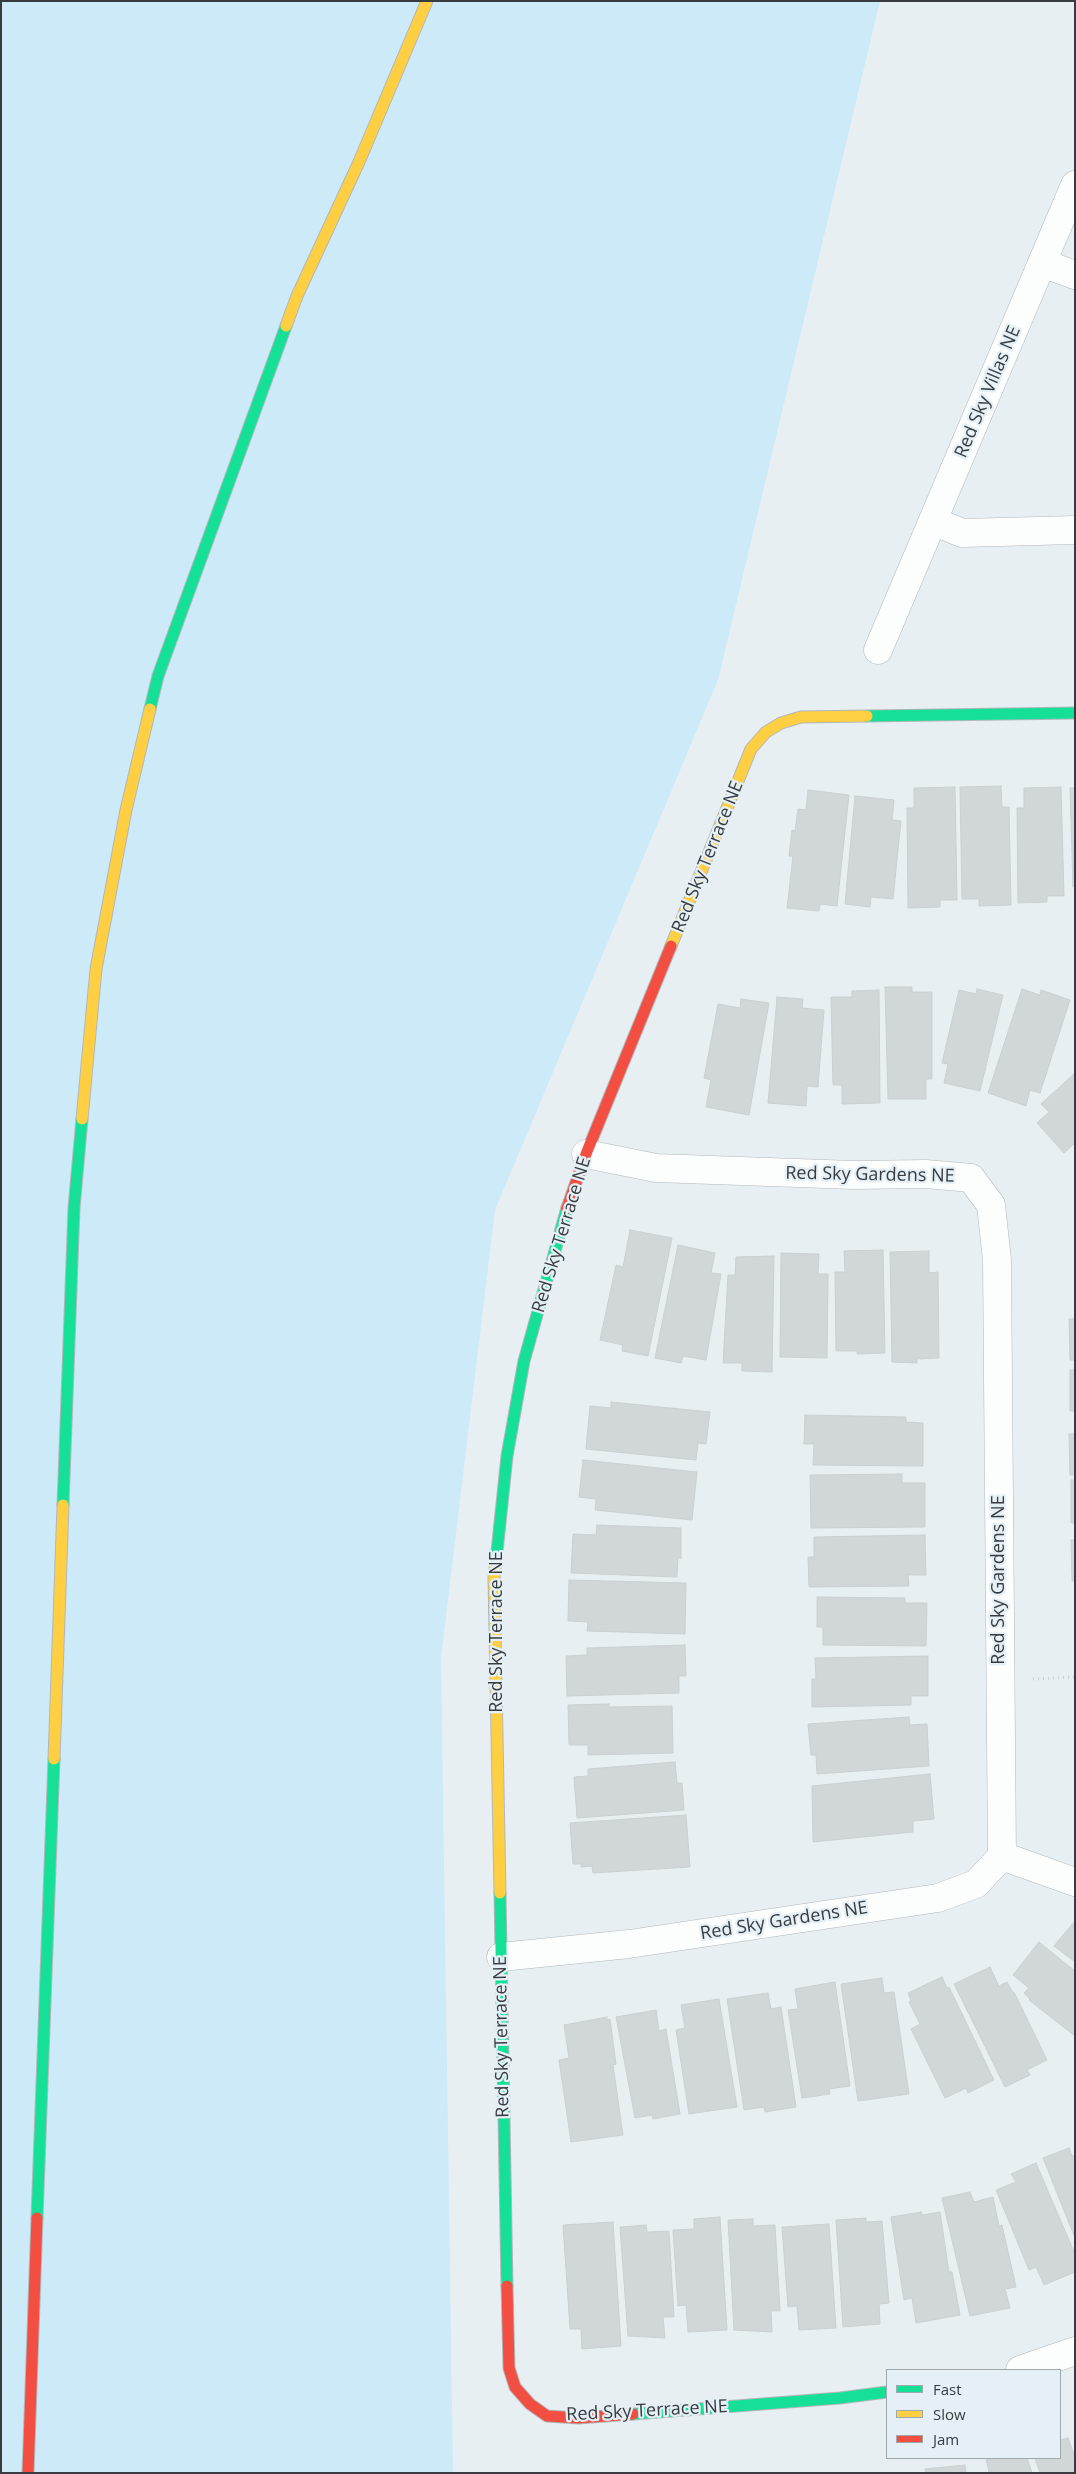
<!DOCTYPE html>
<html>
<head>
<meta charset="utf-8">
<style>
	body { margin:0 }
	#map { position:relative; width:1076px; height:2474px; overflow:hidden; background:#e8eff2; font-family:"Open Sans",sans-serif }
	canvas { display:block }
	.frame { position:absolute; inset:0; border:2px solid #383c3f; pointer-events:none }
	.legend { position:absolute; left:886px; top:2369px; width:175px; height:90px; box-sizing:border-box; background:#e4f0f6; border:1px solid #9fa8ad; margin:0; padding:6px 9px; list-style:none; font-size:15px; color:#383c3f }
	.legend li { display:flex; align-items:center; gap:10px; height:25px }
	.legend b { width:25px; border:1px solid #9fa8ad }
</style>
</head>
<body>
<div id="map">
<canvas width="1076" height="2474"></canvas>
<div class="frame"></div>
<ul class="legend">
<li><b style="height:6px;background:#16e098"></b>Fast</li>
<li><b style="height:6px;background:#ffcf43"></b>Slow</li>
<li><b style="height:6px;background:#f24e42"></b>Jam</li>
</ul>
</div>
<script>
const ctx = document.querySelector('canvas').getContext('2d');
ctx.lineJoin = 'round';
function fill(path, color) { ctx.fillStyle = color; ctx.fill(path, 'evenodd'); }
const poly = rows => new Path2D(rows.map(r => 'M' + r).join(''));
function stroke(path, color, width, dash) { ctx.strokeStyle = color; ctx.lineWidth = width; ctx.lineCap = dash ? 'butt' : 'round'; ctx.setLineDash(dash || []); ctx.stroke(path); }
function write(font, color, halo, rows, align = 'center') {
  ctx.font = font + ' "Open Sans",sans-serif'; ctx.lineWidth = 4.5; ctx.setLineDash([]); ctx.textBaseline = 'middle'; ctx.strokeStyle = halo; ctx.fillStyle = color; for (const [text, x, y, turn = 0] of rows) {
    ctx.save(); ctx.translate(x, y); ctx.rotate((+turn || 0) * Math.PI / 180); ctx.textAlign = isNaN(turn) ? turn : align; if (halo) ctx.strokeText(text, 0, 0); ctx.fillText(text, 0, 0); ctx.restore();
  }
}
fill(poly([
	[1,1,880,1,718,680,495,1210,441,1658,453,2473,1,2473]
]), '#cdeaf9');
const building = poly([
	[1001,786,1002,807,1009,807,1011,905,979,906,979,899,962,899,960,787,1001,786],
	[955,787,957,900,940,900,940,907,908,908,907,808,914,808,914,788,955,787],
	[1061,787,1064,896,1047,896,1047,902,1018,903,1017,808,1024,808,1024,788,1061,787],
	[1070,788,1075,788,1073,887,1070,788],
	[808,790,849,795,837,906,820,904,819,911,787,908,793,856,789,856,792,830,795,831,798,809,806,810,808,790],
	[855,796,894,800,892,820,901,821,893,899,871,897,870,907,845,904,855,796],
	[885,987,912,987,912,992,932,992,932,1079,926,1079,926,1099,888,1099,885,987],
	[977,989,1003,995,980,1091,944,1083,948,1064,942,1063,959,990,976,994,977,989],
	[1022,989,1040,995,1041,990,1070,1000,1040,1093,1030,1090,1026,1106,988,1093,1022,989],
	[879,990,880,1103,842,1104,842,1085,833,1085,831,997,852,997,852,991,879,990],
	[777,997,803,999,802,1008,824,1010,818,1087,807,1086,806,1106,768,1103,777,997],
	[741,999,769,1003,749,1115,706,1107,711,1080,704,1078,718,1004,740,1008,741,999],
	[1075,1073,1075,1143,1064,1153,1037,1123,1049,1112,1041,1104,1075,1073],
	[630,1230,672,1238,648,1356,622,1351,623,1345,600,1340,616,1265,623,1267,630,1230],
	[678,1245,715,1253,711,1273,721,1274,706,1360,683,1356,681,1363,655,1358,678,1245],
	[883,1250,885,1353,857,1354,857,1351,836,1351,835,1272,845,1272,844,1251,883,1250],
	[929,1251,929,1273,938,1272,939,1358,917,1359,917,1363,892,1362,890,1252,929,1251],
	[781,1253,819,1254,818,1274,828,1274,828,1282,827,1358,780,1357,781,1253],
	[774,1256,772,1372,742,1371,742,1363,723,1363,728,1275,735,1275,736,1257,774,1256],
	[1069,1319,1075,1319,1075,1360,1070,1360,1069,1319],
	[1070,1370,1075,1370,1075,1411,1070,1411,1070,1370],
	[611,1402,710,1412,706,1444,698,1443,696,1460,586,1449,590,1406,611,1408,611,1402],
	[805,1415,906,1417,906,1422,923,1423,923,1466,813,1465,814,1444,804,1444,805,1415],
	[1069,1434,1075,1434,1075,1475,1070,1475,1069,1434],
	[583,1460,697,1472,692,1520,595,1510,596,1499,579,1497,583,1460],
	[902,1474,902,1483,925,1483,925,1527,811,1528,810,1475,902,1474],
	[1071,1480,1075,1480,1075,1523,1071,1523,1071,1480],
	[597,1525,681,1528,681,1559,678,1557,677,1577,571,1573,573,1534,596,1535,597,1525],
	[925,1535,926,1575,908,1575,909,1586,809,1587,808,1557,814,1557,814,1537,925,1535],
	[1071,1540,1075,1540,1075,1581,1072,1581,1071,1540],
	[569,1580,686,1583,685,1634,587,1631,588,1622,568,1621,569,1580],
	[817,1597,905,1598,905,1603,927,1603,926,1646,823,1645,823,1627,817,1627,817,1597],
	[685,1645,686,1676,679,1676,679,1693,567,1696,566,1656,587,1655,587,1648,685,1645],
	[928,1656,928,1696,911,1696,911,1705,812,1707,812,1679,816,1679,815,1658,928,1656],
	[609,1704,609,1707,672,1706,673,1753,588,1755,588,1745,569,1745,568,1705,609,1704],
	[909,1717,910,1725,927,1724,929,1766,817,1774,816,1755,811,1755,808,1724,909,1717],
	[675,1762,677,1783,682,1783,684,1810,577,1818,574,1777,588,1776,588,1769,675,1762],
	[930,1774,934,1819,913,1821,913,1832,813,1842,812,1786,930,1774],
	[686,1815,690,1867,593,1873,592,1866,581,1867,581,1864,573,1864,570,1823,686,1815],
	[1075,1921,1075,1962,1054,1946,1075,1921],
	[1039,1942,1075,1971,1075,2036,1029,2000,1030,1999,1024,1993,1029,1988,1013,1975,1039,1942],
	[990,1967,999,1986,1007,1982,1014,1995,1014,1992,1047,2060,1027,2070,1030,2075,1005,2087,954,1984,990,1967],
	[942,1977,947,1988,949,1987,994,2080,968,2093,966,2088,945,2098,911,2029,920,2024,909,2002,911,2001,908,1993,942,1977],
	[882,1978,884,1993,894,1992,909,2094,858,2101,841,1984,882,1978],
	[835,1982,850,2086,829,2089,830,2094,802,2098,788,2010,798,2009,795,1989,835,1982],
	[768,1993,771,2009,781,2007,796,2107,765,2112,764,2107,744,2110,727,1999,768,1993],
	[719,1999,737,2107,689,2114,676,2030,685,2028,681,2005,719,1999],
	[656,2010,659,2031,666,2029,680,2114,653,2119,652,2115,635,2118,616,2017,656,2010],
	[607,2017,607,2020,610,2019,616,2064,613,2065,623,2135,571,2142,559,2060,569,2058,564,2025,607,2017],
	[1069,2148,1072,2156,1075,2155,1075,2238,1043,2158,1069,2148],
	[1036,2163,1075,2254,1075,2272,1044,2285,1036,2267,1029,2270,996,2190,1016,2182,1011,2174,1036,2163],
	[970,2192,974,2202,993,2197,999,2226,1002,2225,1016,2287,1005,2289,1010,2308,970,2316,942,2198,970,2192],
	[921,2212,923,2215,940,2212,949,2272,952,2272,960,2315,916,2323,912,2298,904,2300,891,2217,921,2212],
	[720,2217,727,2330,688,2332,686,2305,678,2306,673,2230,694,2229,694,2219,720,2217],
	[866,2218,866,2222,882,2221,889,2303,879,2304,880,2324,843,2327,836,2220,866,2218],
	[753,2219,753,2226,775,2225,780,2311,771,2311,772,2332,734,2330,728,2220,753,2219],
	[613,2222,621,2346,582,2349,581,2329,570,2329,563,2225,613,2222],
	[829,2224,836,2328,799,2330,797,2306,788,2307,782,2227,829,2224],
	[646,2225,647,2232,669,2231,674,2317,663,2317,665,2338,628,2336,620,2227,646,2225],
	[1068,2438,1075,2457,1075,2473,1040,2473,1035,2458,1060,2458,1060,2440,1068,2438],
	[995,2458,1027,2458,1032,2473,987,2473,989,2471,986,2460,995,2458],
	[965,2465,966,2473,926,2473,925,2469,965,2465]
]);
fill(building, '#d1d6d8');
stroke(building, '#cacfd1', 1);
const street = poly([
	[1042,263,1075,275],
	[933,521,962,533,1075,530],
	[878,650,1075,185],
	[1002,1856,1075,1882],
	[501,1957,629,1944,938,1898,976,1884,1002,1856,997,1260,991,1205,971,1178,926,1174,854,1175,656,1168,586,1154],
	[1020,2370,1075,2351]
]);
const fast = poly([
	[150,709,158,676,286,326],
	[867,716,1075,713],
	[63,1505,74,1208,82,1119],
	[496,1561,507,1456,524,1361,567,1208],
	[500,1893,507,2286],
	[37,2218,54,1759],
	[633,2414,840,2398,887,2392]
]);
const slow = poly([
	[286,326,297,296,359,162,427,1],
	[671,946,751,749,766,732,781,723,801,717,867,716],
	[82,1119,96,969,126,810,150,709],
	[496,1561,494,1578,500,1893],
	[54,1759,63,1505]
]);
const jam = poly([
	[567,1208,586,1154,671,946],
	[507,2286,509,2368,515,2387,530,2404,547,2416,578,2418,633,2414],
	[28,2473,37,2218]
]);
stroke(street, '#b2b7ba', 29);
stroke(fast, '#b2b7ba', 13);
stroke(slow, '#b2b7ba', 13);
stroke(jam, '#b2b7ba', 13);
stroke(poly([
	[1033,1679,1075,1677]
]), '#cccecf', 3, [1, 4]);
stroke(street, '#fcfdfd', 28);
stroke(fast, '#16e098', 11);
stroke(slow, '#ffcf43', 11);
stroke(jam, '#f24e42', 11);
write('18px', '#383c3f', '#e4f0f6', [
	["Red Sky Villas NE",988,392,-67],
	["Red Sky Terrace NE",708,857,-68],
	["Red Sky Gardens NE",870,1175,1],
	["Red Sky Terrace NE",562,1235,-73],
	["Red Sky Gardens NE",999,1580,-90],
	["Red Sky Terrace NE",497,1632,-90],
	["Red Sky Gardens NE",784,1921,-9],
	["Red Sky Terrace NE",502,2037,-91],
	["Red Sky Terrace NE",647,2411,-3]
]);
</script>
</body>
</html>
